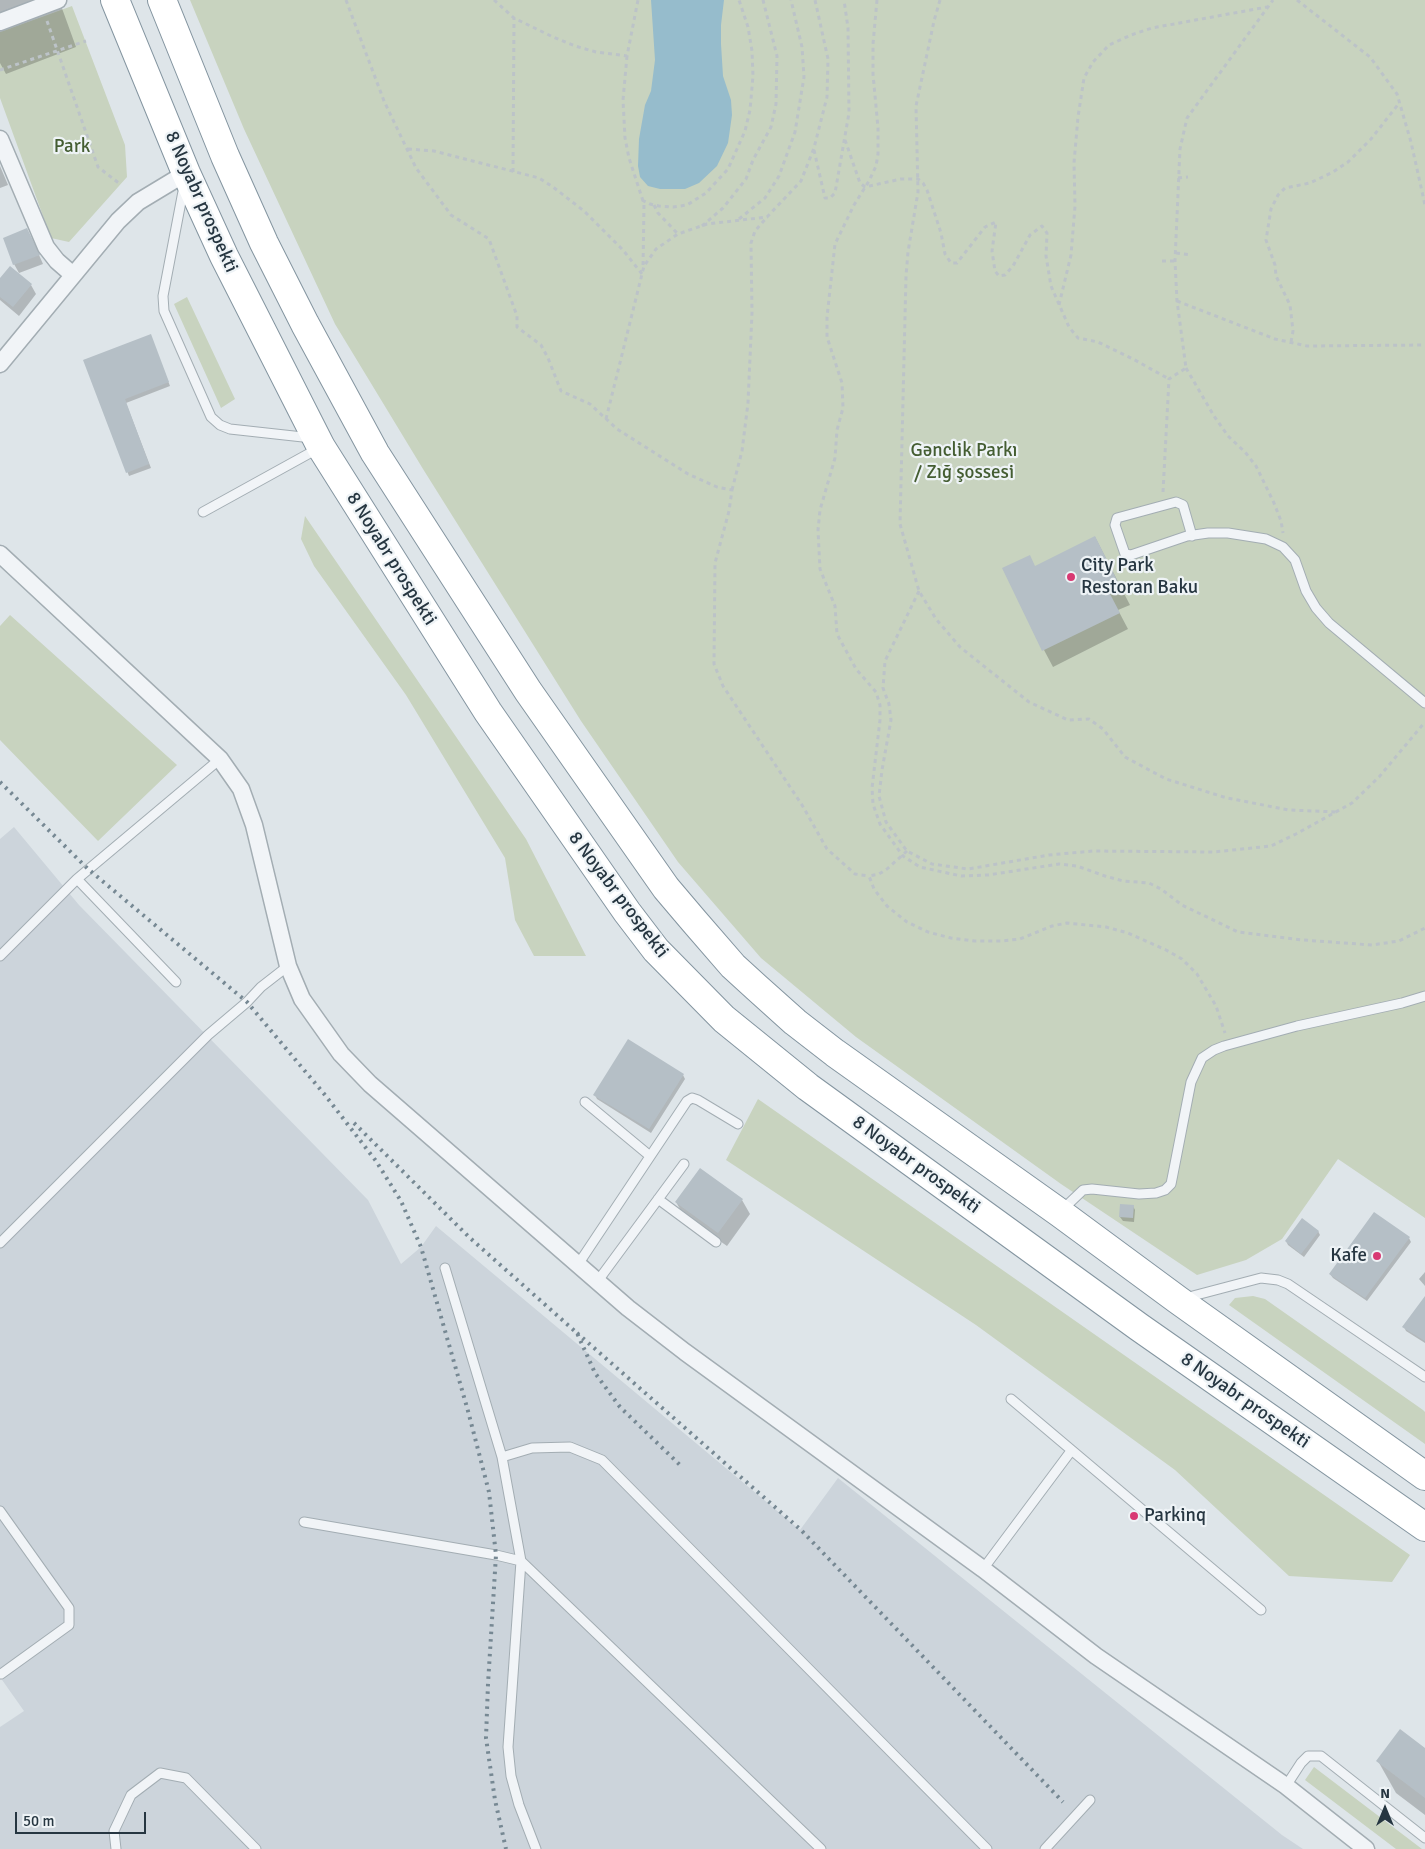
<!DOCTYPE html>
<html>
<head>
<meta charset="utf-8">
<style>
	body { margin:0 }
	#map { position:relative; width:1425px; height:1849px; overflow:hidden; background:#dee5e9; font-family:Signika,sans-serif }
	canvas { display:block }
	.north { position:absolute; left:1360px; top:1784px; width:50px; height:50px; -webkit-text-stroke:4px #eef3f6; paint-order:stroke; rotate:0deg; font-size:14px; font-weight:700; line-height:20px; text-align:center; color:#263641 }
	.north::after { content:''; display:block; margin:auto; width:18px; height:22px; background:#263641; clip-path:polygon(50% 0,100% 100%,50% 72%,0 100%) }
	.scale { position:absolute; left:15px; top:1812px; width:131px; height:22px; box-sizing:border-box; border:2px solid #263641; border-top:0; padding-left:6px; font-size:15px; line-height:18px; white-space:nowrap; color:#263641; -webkit-text-stroke:4px #eef3f6; paint-order:stroke }
</style>
</head>
<body>
<div id="map">
<canvas width="1425" height="1849"></canvas>
<div class="north">N</div>
<div class="scale">50 m</div>
</div>
<script>
const ctx = document.querySelector('canvas').getContext('2d');
ctx.lineJoin = 'round';
function fill(path, color) { ctx.fillStyle = color; ctx.fill(path, 'evenodd'); }
const poly = rows => new Path2D(rows.map(r => 'M' + r).join(''));
function stroke(path, color, width, dash) { ctx.strokeStyle = color; ctx.lineWidth = width; ctx.lineCap = dash ? 'butt' : 'round'; ctx.setLineDash(dash || []); ctx.stroke(path); }
function write(font, color, halo, rows, align = 'center') {
  ctx.font = font + ' Signika,sans-serif'; ctx.lineWidth = 4.5; ctx.setLineDash([]); ctx.textBaseline = 'middle'; ctx.strokeStyle = halo; ctx.fillStyle = color; for (const [text, x, y, turn = 0] of rows) {
    ctx.save(); ctx.translate(x, y); ctx.rotate((+turn || 0) * Math.PI / 180); ctx.textAlign = isNaN(turn) ? turn : align; if (halo) ctx.strokeText(text, 0, 0); ctx.fillText(text, 0, 0); ctx.restore();
  }
}
fill(poly([
	[14,827,79,905,368,1200,401,1264,421,1247,436,1226,800,1530,838,1478,1282,1835,1303,1849,0,1849,0,1727,24,1711,0,1677,0,839]
]), '#ccd4db');
fill(poly([
	[190,0,1425,0,1425,1218,1338,1159,1282,1239,1246,1260,1197,1275,1061,1184,856,1037,761,958,678,862,581,721,423,469,335,324,244,129],
	[72,6,125,145,127,177,69,242,51,238,0,98,0,32],
	[187,297,235,399,221,408,174,304],
	[305,516,526,839,586,956,534,956,515,920,505,858,406,695,314,566,301,539],
	[10,615,177,765,98,841,0,740,0,626],
	[758,1099,1410,1555,1392,1582,1289,1576,1175,1470,976,1325,726,1160],
	[1253,1296,1265,1299,1423,1410,1425,1412,1425,1444,1229,1305,1235,1298],
	[1314,1767,1422,1849,1396,1849,1305,1780]
]), '#c8d3bf');
fill(poly([
	[651,0,724,0,721,25,721,44,723,76,731,100,732,115,728,143,717,166,699,183,685,189,660,189,648,186,640,177,638,166,639,139,645,105,651,91,655,60]
]), '#96bccc');
fill(poly([
	[0,0,59,0,76,47,6,74,0,63],
	[0,166,8,185,0,188],
	[32,239,43,264,19,273,14,264],
	[10,268,31,285,36,294,19,316,0,300,0,280],
	[152,339,170,386,126,403,151,468,129,476,84,360],
	[1095,537,1130,605,1118,610,1128,629,1053,667,1044,650,1035,567],
	[683,1075,685,1079,651,1133,597,1099,595,1095],
	[700,1170,742,1200,750,1214,727,1246,684,1216,676,1202],
	[1133,1206,1135,1210,1134,1222,1123,1221,1120,1217],
	[1318,1231,1320,1235,1304,1257,1288,1245,1286,1241],
	[1409,1238,1411,1242,1367,1301,1333,1278,1330,1274],
	[1425,1272,1425,1286,1419,1279],
	[1425,1298,1425,1343,1406,1331,1404,1327],
	[1425,1750,1425,1815,1396,1793,1378,1761]
]), '#0003');
fill(poly([
	[27,228,40,255,13,265,3,238],
	[10,266,32,284,13,307,0,297,0,278],
	[151,334,169,382,125,399,149,464,126,473,83,360],
	[1095,536,1121,588,1110,594,1120,613,1042,651,1002,568,1030,555,1035,566],
	[628,1039,684,1074,649,1129,593,1095],
	[700,1168,743,1199,718,1233,675,1202],
	[1120,1204,1134,1205,1133,1218,1119,1217],
	[1374,1212,1410,1237,1365,1298,1329,1274],
	[1302,1218,1319,1231,1301,1254,1285,1241],
	[1425,1296,1425,1341,1402,1327],
	[1400,1729,1425,1748,1425,1798,1376,1761]
]), '#b5bfc6');
const lane = poly([
	[184,186,163,296,164,311,211,417,220,425,230,429,312,438],
	[203,512,319,448],
	[1192,536,1183,505,1176,502,1117,518,1115,525,1125,554,1131,555,1187,536,1208,533,1228,533,1266,539,1283,547,1295,560,1306,591,1316,608,1329,623,1425,703],
	[77,879,176,982],
	[0,956,77,879,220,759],
	[585,1102,650,1156],
	[658,1199,716,1242],
	[1061,1211,1083,1190,1092,1189,1139,1194,1156,1193,1165,1190,1171,1184,1173,1174,1191,1082,1202,1058,1214,1050,1224,1046,1297,1026,1402,1003,1425,996],
	[0,1243,208,1035,247,1002,261,987,288,966],
	[577,1266,687,1101,692,1098,698,1100,738,1124],
	[445,1268,502,1457,521,1561,508,1747,511,1776,519,1805,536,1849],
	[597,1282,684,1164],
	[1185,1298,1261,1278,1278,1280,1288,1284,1425,1377],
	[1011,1399,1261,1610],
	[502,1457,532,1448,570,1447,602,1460,987,1849],
	[0,1511,69,1608,69,1625,1,1674],
	[304,1522,496,1555,521,1561,821,1849],
	[983,1569,1071,1451],
	[1286,1786,1301,1763,1308,1756,1321,1756,1425,1838],
	[116,1849,114,1831,131,1795,160,1773,186,1778,256,1849],
	[1045,1849,1090,1800]
]);
const street = poly([
	[0,22,58,0],
	[0,139,46,247,57,261,73,275],
	[0,364,118,221,138,202,186,173],
	[0,554,220,759,241,789,254,825,288,966,302,999,341,1054,370,1084,628,1308,685,1352,983,1569,1096,1656,1286,1786,1366,1849]
]);
const highway = poly([
	[115,0,186,173,224,256,321,447,488,712,627,912,656,950,724,1019,808,1087,1139,1327,1425,1527],
	[162,0,225,156,264,243,305,324,375,453,528,691,666,888,694,921,733,966,756,987,795,1022,835,1053,1060,1213,1178,1300,1425,1476]
]);
stroke(lane, '#a3adb3', 11);
stroke(street, '#a3adb3', 19);
stroke(highway, '#8495a0', 30);
stroke(poly([
	[346,0,384,101,416,168,451,215,489,239,517,316,517,327,541,345,548,358,561,391,590,404,617,429,688,474,717,487,732,490,729,511,715,563,714,664,723,686,802,805,827,849,855,874,869,876],
	[494,0,514,18,553,37,575,46,596,52,627,56,638,0],
	[877,0,873,44,873,74,878,128,878,154,876,166,869,181,854,205,835,244,827,317,827,337,842,383,843,408,837,430,835,458,820,510,818,530,820,569,835,606,837,634,856,669,876,692,880,705,880,720,872,788,873,804,880,824,903,856,920,867,961,876,988,875,1059,864,1077,866,1105,876,1123,881,1149,883,1161,889,1182,905,1238,932,1303,940,1372,945,1399,941,1425,928],
	[940,0,934,21,916,106,918,192,908,252,906,276,900,524,919,591,936,619,960,647,1029,702,1068,720,1089,719,1103,729,1125,757,1166,779,1227,798,1289,810,1337,812],
	[1297,0,1370,57,1397,94,1411,142,1425,205],
	[47,21,98,167,120,184],
	[627,56,623,100,625,138,629,158,644,204,643,269],
	[0,70,86,41],
	[845,140,860,183,865,187,901,179,918,179,923,183,927,190,941,233,945,254,951,263,957,263,985,227,996,222,992,251,995,271,999,276,1005,275,1013,266,1030,235,1042,226,1047,233,1046,256,1051,286,1069,327,1078,338,1098,342,1133,359,1169,379],
	[408,149,434,151,539,178,553,187,584,211,623,250,642,274],
	[814,150,825,198,830,198,835,193,849,113,848,28,844,0],
	[513,172,514,18],
	[1178,178,1188,177],
	[642,200,650,204,659,206,673,207,687,205,706,193,728,169,745,131,750,110,753,76,752,51,748,27,739,0],
	[654,205,658,213,678,234],
	[739,219,765,198,779,176,795,132,804,77,802,47,791,0],
	[702,226,723,208,746,179,753,160,771,127,776,104,777,56,763,0],
	[1176,253,1191,255],
	[1162,261,1175,261],
	[1177,301,1275,339,1307,346,1425,345],
	[1059,305,1071,255,1075,206,1074,163,1078,117,1084,78,1093,62,1109,45,1131,35,1152,28,1267,7],
	[1291,342,1293,331,1290,305,1276,276,1275,265,1266,240,1271,209,1278,195,1285,188,1310,183,1333,172,1348,162,1371,139,1400,102],
	[1186,368,1214,416,1228,436,1245,452,1256,466,1274,503,1281,521,1283,533],
	[606,419,644,266,656,249,678,234,707,224,767,217,801,181,814,148,827,97,828,59,815,0],
	[732,490,742,451,748,403,752,313,751,243,755,231,767,217],
	[1163,492,1169,379,1186,368,1177,301,1175,261,1180,149,1187,118,1273,0],
	[919,591,885,661,883,688,889,704,891,720,882,770,879,796,886,822,907,851,932,864,968,869,1049,855,1093,851,1214,852,1271,846,1296,834,1352,803,1379,777,1425,722],
	[907,851,887,869,879,874,869,876,874,889,887,906,907,922,928,932,951,938,975,941,1001,941,1020,939,1052,926,1067,923,1106,927,1128,933,1166,950,1182,959,1197,974,1216,1006,1225,1033]
]), '#bcc3c8', 3, [4, 4]);
stroke(lane, '#f1f4f7', 9);
stroke(street, '#f1f4f7', 16);
stroke(highway, '#fff', 28);
stroke(poly([
	[0,782,88,869,247,1002,325,1095,376,1161,401,1201,421,1247,468,1411,489,1492,496,1555,488,1684,486,1738,495,1800,506,1849],
	[354,1123,470,1238,577,1333,595,1373,620,1407,681,1466],
	[577,1333,801,1530,1063,1802]
]), '#768893', 4, [2.5, 5]);
for (const [x, y, r, color] of [
	[1071,577,5,"#d83973"],
	[1377,1256,5,"#d83973"],
	[1134,1516,5,"#d83973"]
]) { const dot = new Path2D(); dot.arc(x, y, r, 0, 2 * Math.PI); ctx.fillStyle = color; ctx.fill(dot); stroke(dot, '#eef3f6', 2); }
write('19px', '#445d32', '#eef3f6', [
	["Park",72,147],
	["Gənclik Parkı",964,451],
	["/ Zığ şossesi",964,473]
]);
write('19px', '#263641', '#eef3f6', [
	["8 Noyabr prospekti",201,202,66],
	["8 Noyabr prospekti",391,559,58],
	["8 Noyabr prospekti",618,895,53],
	["8 Noyabr prospekti",916,1165,36],
	["8 Noyabr prospekti",1245,1401,35]
]);
write('19px', '#263641', '#eef3f6', [
	["City Park",1081,566],
	["Restoran Baku",1081,588],
	["Kafe",1367,1256,"right"],
	["Parkinq",1144,1516]
], 'left');
</script>
</body>
</html>
